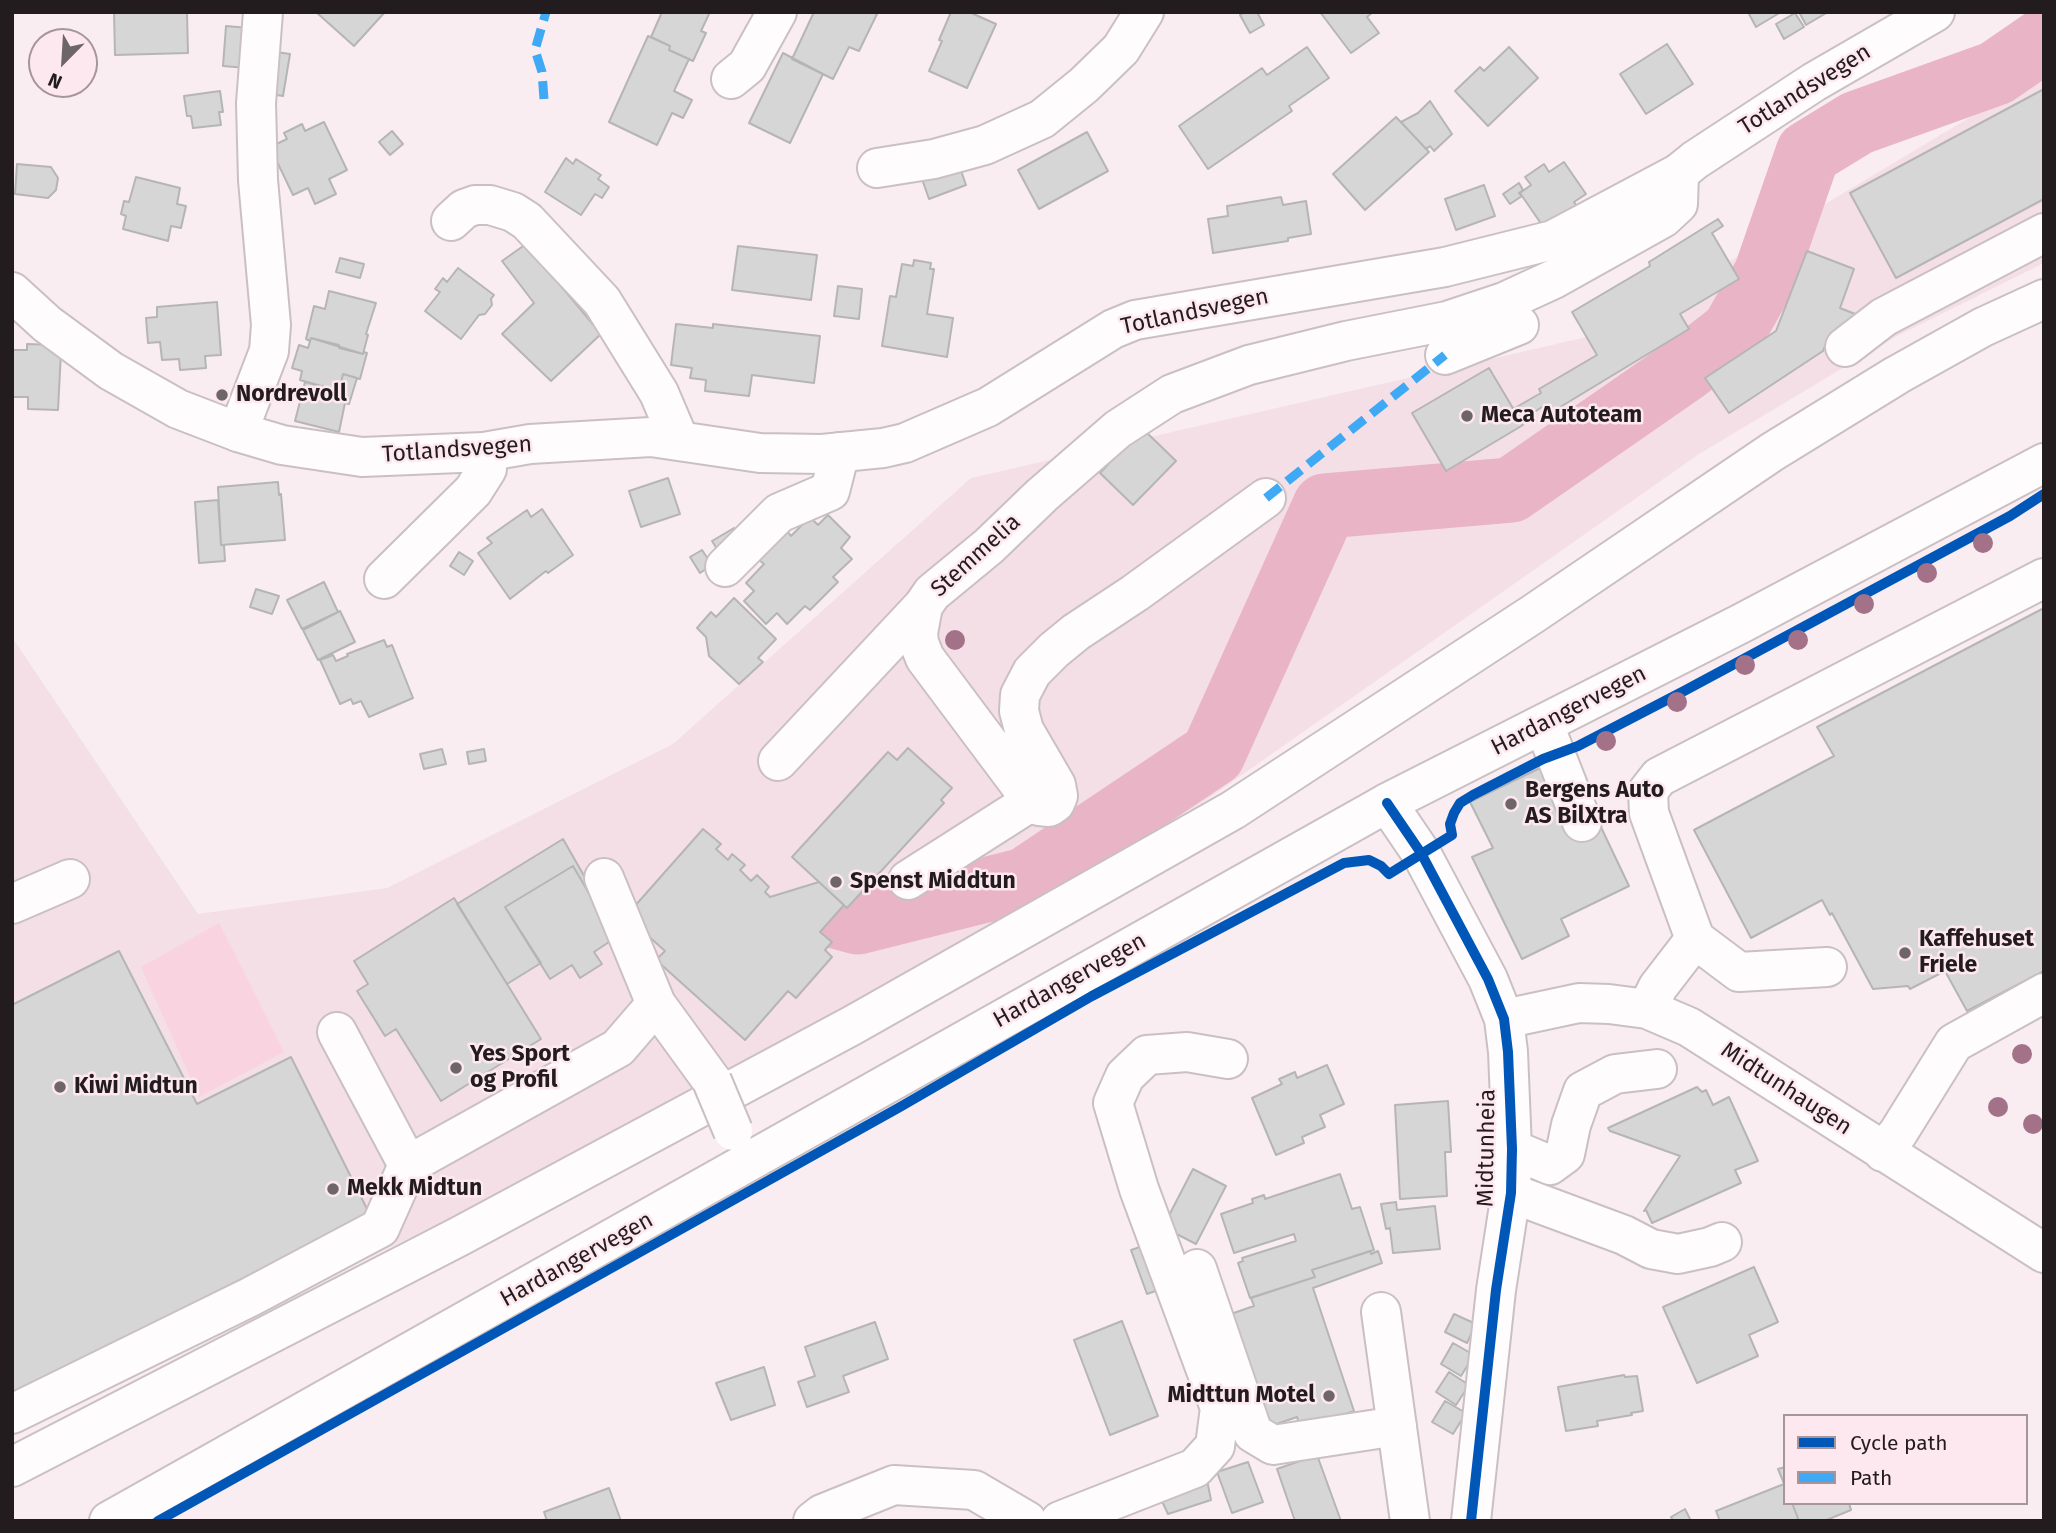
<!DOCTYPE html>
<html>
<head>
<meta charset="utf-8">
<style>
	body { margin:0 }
	#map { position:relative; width:2056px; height:1533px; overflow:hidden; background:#f9edf1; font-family:"Fira Sans",sans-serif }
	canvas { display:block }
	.frame { position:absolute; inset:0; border:14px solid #231c1e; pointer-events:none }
	.legend { position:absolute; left:1783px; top:1414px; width:245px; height:91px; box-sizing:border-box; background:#fee8ef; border:2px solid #a6969b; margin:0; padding:9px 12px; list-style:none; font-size:21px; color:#231c1e }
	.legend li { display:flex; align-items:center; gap:14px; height:35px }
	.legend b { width:35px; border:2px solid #a6969b }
	.north { position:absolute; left:28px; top:28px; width:70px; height:70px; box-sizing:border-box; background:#fee8ef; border:2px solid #a6969b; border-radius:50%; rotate:204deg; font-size:19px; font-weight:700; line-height:28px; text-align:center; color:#231c1e }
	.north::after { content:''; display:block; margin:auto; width:24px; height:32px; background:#6e6568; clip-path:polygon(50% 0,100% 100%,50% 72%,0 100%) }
</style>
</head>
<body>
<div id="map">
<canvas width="2056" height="1533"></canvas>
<div class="frame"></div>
<ul class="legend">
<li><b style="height:9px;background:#0057b8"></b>Cycle path</li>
<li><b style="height:9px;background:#3fa9f5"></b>Path</li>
</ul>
<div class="north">N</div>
</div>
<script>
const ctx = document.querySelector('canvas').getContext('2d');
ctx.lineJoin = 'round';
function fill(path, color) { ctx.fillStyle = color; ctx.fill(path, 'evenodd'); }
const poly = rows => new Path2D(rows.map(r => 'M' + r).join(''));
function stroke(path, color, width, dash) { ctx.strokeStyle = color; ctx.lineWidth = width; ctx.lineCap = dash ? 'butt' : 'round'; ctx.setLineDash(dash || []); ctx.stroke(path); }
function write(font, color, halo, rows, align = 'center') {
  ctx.font = font + ' "Fira Sans",sans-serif'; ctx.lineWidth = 5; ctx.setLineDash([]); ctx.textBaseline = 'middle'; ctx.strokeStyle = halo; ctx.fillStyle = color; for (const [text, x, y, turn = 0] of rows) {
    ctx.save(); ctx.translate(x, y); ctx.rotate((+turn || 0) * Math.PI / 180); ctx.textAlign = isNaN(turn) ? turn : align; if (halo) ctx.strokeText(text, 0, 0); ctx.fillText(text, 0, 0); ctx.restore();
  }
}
fill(poly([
	[2044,73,2044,263,1895,337,1699,454,1202,803,629,1131,12,1431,12,637,198,914,387,888,673,744,971,478,1613,331]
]), '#f4dfe6');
fill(poly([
	[219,923,284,1052,199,1097,141,967]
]), '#f9d4e0');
stroke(poly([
	[832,915,858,922,1025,880,1213,754,1325,506,1511,490,1684,370,1733,332,1766,274,1808,153,1857,123,1996,73,2044,40]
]), '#e8b4c6', 65);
const building = poly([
	[114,12,187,12,188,53,115,55,114,12],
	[316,12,385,12,354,46,316,12],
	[662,12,710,12,701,31,706,33,693,61,669,50,670,46,651,37,662,12],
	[814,12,872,12,877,14,859,51,849,47,833,79,792,59,814,12],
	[951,12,969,12,996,24,967,88,929,71,942,41,939,40,951,12],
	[1245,12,1257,12,1264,25,1250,33,1240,15,1245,12],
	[1320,12,1373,12,1367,17,1379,33,1351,53,1320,12],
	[1748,12,1781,12,1756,27,1748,12],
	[1799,12,1828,12,1806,25,1799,12],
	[1795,13,1804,27,1784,39,1776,24,1795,13],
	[226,26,249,28,246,68,223,66,226,26],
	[648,36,670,46,669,50,689,59,674,91,692,100,683,118,672,113,657,145,609,122,648,36],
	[1667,44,1693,84,1646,114,1620,74,1667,44],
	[1307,47,1329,78,1289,106,1292,111,1208,169,1179,126,1262,68,1267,75,1307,47],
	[1509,47,1538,78,1488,126,1455,91,1480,67,1484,71,1509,47],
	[276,52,290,54,283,96,270,94,276,52],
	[783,53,823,74,790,143,749,123,783,53],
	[2044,89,2044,199,1896,278,1850,193,2044,89],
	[220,91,223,112,219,112,221,125,193,128,191,116,187,116,184,96,220,91],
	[1430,101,1452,134,1434,151,1430,146,1426,149,1401,122,1418,113,1430,101],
	[1396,117,1429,152,1365,210,1333,174,1396,117],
	[324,122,347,170,329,179,336,194,315,204,308,188,293,195,270,147,287,139,284,133,302,124,305,131,324,122],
	[392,131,403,144,390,155,379,142,392,131],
	[1087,132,1108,171,1039,209,1018,170,1087,132],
	[566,158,573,164,576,159,601,175,598,179,609,187,602,198,595,194,581,215,545,192,566,158],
	[1564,162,1586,194,1574,202,1579,210,1559,224,1554,217,1542,225,1520,193,1531,185,1525,177,1544,164,1549,172,1564,162],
	[17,164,51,167,58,178,56,190,48,198,15,194,17,164],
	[959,165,966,185,929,199,922,179,959,165],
	[136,177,180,188,177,204,186,206,181,228,171,226,168,241,123,229,126,216,121,214,124,201,129,202,136,177],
	[1519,183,1523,190,1519,193,1522,196,1510,204,1503,194,1519,183],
	[1484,185,1495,216,1456,230,1445,199,1484,185],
	[1281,197,1283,205,1306,201,1311,234,1288,238,1288,241,1213,253,1208,219,1228,216,1227,206,1281,197],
	[1718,219,1723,226,1712,233,1739,279,1680,314,1689,329,1552,412,1547,404,1520,421,1513,409,1541,393,1539,389,1597,355,1572,312,1650,266,1649,262,1718,219],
	[526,244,601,334,551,381,502,334,534,303,502,261,526,244],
	[738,246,817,255,811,300,732,290,738,246],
	[1807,251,1854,269,1840,308,1855,314,1845,340,1830,334,1823,351,1729,413,1705,378,1776,331,1807,251],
	[340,258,364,264,360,278,336,272,340,258],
	[914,260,931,263,930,269,934,269,927,314,953,318,947,357,882,346,890,296,896,297,902,264,913,266,914,260],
	[458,268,494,295,491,299,492,305,485,314,479,315,461,339,425,311,440,292,435,289,443,278,447,282,458,268],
	[838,286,862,289,859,319,834,316,838,286],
	[329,291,376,303,366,334,368,335,363,354,339,348,339,345,311,338,310,341,306,339,314,306,325,309,329,291],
	[217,302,221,355,205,356,206,368,180,370,179,359,162,360,160,342,148,343,146,318,157,317,157,307,217,302],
	[676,324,713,328,713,324,820,336,814,383,752,375,749,396,705,391,706,380,690,378,692,368,671,365,676,324],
	[311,338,363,354,364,352,367,353,360,379,343,374,339,391,300,380,302,371,292,368,299,345,308,348,311,338],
	[27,344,55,345,61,352,58,410,28,409,28,397,12,397,13,350,27,350,27,344],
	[1489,368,1523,425,1446,471,1412,413,1489,368],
	[343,374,357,378,349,404,345,403,339,432,295,421,305,382,339,391,343,374],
	[1142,428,1176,461,1133,505,1100,473,1142,428],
	[668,478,680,514,641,527,629,491,668,478],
	[278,482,279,495,281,494,285,540,221,545,218,487,278,482],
	[218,500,221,545,224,545,225,561,199,563,195,502,218,500],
	[542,509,573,555,548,573,546,571,510,599,478,553,492,543,487,538,527,510,531,517,542,509],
	[828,515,850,537,841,548,852,559,833,577,838,582,810,610,805,606,787,624,777,613,766,624,744,601,754,591,746,583,764,564,759,560,787,531,791,536,810,517,818,525,828,515],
	[734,528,743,543,722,557,712,541,734,528],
	[702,550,712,565,700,573,690,557,702,550],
	[459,552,473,561,464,575,450,566,459,552],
	[324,582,338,612,302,629,287,600,324,582],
	[256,589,279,596,272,614,250,607,256,589],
	[734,598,776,639,758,658,763,662,739,684,709,656,706,637,697,628,711,612,716,617,734,598],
	[2044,608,2044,971,1967,1011,1945,971,1910,989,1908,986,1873,989,1832,913,1830,915,1822,900,1751,938,1694,830,1834,756,1817,727,2044,608],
	[340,611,355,642,318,660,303,630,340,611],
	[384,640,387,647,392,645,413,698,369,717,361,701,353,704,351,699,340,704,320,660,333,655,336,661,348,656,347,654,384,640],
	[908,748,952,788,941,800,944,803,847,908,792,857,888,752,897,760,908,748],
	[442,749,446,764,424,769,420,754,442,749],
	[484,749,486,761,469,764,467,752,484,749],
	[1542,767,1599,823,1629,886,1561,919,1569,936,1522,959,1472,857,1493,848,1470,802,1542,767],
	[703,829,721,844,716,849,728,860,732,854,745,865,740,870,751,881,757,875,769,887,765,892,770,897,819,882,844,905,820,932,832,942,825,950,832,957,796,998,788,991,745,1040,656,960,665,951,626,916,703,829],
	[563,839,591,888,587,890,573,866,505,907,541,963,507,984,457,904,563,839],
	[573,866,615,938,594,952,602,964,580,978,572,965,550,979,505,907,573,866],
	[454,898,541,1039,441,1101,396,1029,385,1036,357,991,368,984,354,961,454,898],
	[119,951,197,1104,291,1057,370,1215,12,1394,12,1005,119,951],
	[1327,1065,1344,1104,1320,1115,1325,1127,1302,1137,1304,1143,1276,1155,1252,1098,1282,1084,1279,1079,1295,1072,1297,1078,1327,1065],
	[1697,1087,1702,1092,1706,1090,1713,1105,1729,1097,1758,1161,1735,1170,1741,1183,1652,1223,1646,1210,1644,1211,1680,1156,1610,1131,1608,1128,1697,1087],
	[1448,1101,1451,1152,1445,1152,1447,1196,1400,1199,1395,1105,1448,1101],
	[1193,1169,1226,1186,1196,1244,1163,1227,1193,1169],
	[1340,1174,1352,1209,1360,1207,1374,1250,1312,1270,1315,1277,1250,1298,1238,1263,1243,1261,1242,1258,1296,1241,1294,1234,1234,1253,1221,1214,1253,1203,1252,1199,1264,1195,1265,1199,1340,1174],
	[1396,1202,1397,1210,1435,1206,1440,1249,1393,1253,1390,1228,1386,1229,1381,1204,1396,1202],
	[1149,1244,1164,1288,1147,1294,1131,1250,1149,1244],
	[1370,1251,1371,1254,1378,1251,1382,1263,1313,1288,1354,1411,1301,1429,1297,1417,1262,1429,1225,1316,1254,1306,1251,1298,1315,1277,1312,1270,1370,1251],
	[1754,1267,1778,1322,1749,1335,1758,1356,1697,1383,1663,1307,1754,1267],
	[1454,1314,1476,1324,1467,1343,1445,1332,1454,1314],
	[1122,1321,1158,1416,1110,1435,1074,1340,1122,1321],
	[875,1322,888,1359,843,1376,849,1392,807,1407,798,1382,815,1376,805,1347,875,1322],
	[1453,1343,1474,1355,1461,1376,1441,1364,1453,1343],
	[764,1367,775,1405,731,1420,716,1383,764,1367],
	[1449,1372,1469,1385,1456,1405,1436,1392,1449,1372],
	[1624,1375,1625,1377,1637,1376,1643,1411,1631,1413,1632,1415,1597,1421,1598,1426,1566,1431,1558,1387,1624,1375],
	[1445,1401,1466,1413,1453,1434,1432,1422,1445,1401],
	[1317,1455,1341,1521,1295,1521,1277,1469,1317,1455],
	[1248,1462,1263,1502,1232,1513,1217,1472,1248,1462],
	[1785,1467,1785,1486,1778,1469,1785,1467],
	[1207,1480,1211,1500,1168,1514,1160,1497,1207,1480],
	[1784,1484,1785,1503,1792,1503,1799,1521,1720,1521,1716,1511,1784,1484],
	[609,1488,621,1521,547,1521,544,1512,609,1488],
	[1792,1503,1849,1503,1851,1510,1824,1521,1799,1521,1792,1503],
	[1685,1509,1691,1521,1673,1521,1671,1517,1685,1509]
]);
fill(building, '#d7d6d7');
stroke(building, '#b6b5b6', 2);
const minor = poly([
	[731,79,747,66,777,12],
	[877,168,934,159,985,145,1042,119,1084,85,1121,49,1144,12],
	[451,221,464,209,475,205,490,205,513,212,527,221,602,301,659,393,679,440],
	[1845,347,1884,317,2044,233],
	[1445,355,1519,325],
	[238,432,269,351,271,325,258,180,256,103,263,12],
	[1266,498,1135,593,1076,632,1054,650,1032,672,1020,695,1019,711,1024,730,1056,785,1058,796,1055,803,1049,807,1039,806,1032,801,925,658,919,643,918,633,923,606,932,593,989,546,1042,495,1118,429,1172,394,1249,365,1346,341,1447,321,1504,302,1554,279,1663,218,1678,204,1679,173],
	[725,567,779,513,830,491,840,452],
	[384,579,473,491,487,469,484,452],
	[1544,725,1582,822],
	[778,761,923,606],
	[1387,803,1421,853,1488,979,1504,1019,1508,1052,1512,1149,1511,1193,1496,1290,1471,1521],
	[604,878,656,1004],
	[908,880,1032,801],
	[12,904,70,879],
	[1695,939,1739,972,1827,967],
	[1647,1009,1658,987,1695,939,1649,813,1648,791,1659,777,2044,578],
	[1504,1019,1579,1003,1609,1004,1647,1009,1689,1027,2044,1253],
	[337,1032,408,1165],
	[1512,1149,1550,1165,1565,1154,1571,1125,1583,1091,1615,1074,1657,1069],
	[1883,1152,1898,1133,1954,1043,2044,993],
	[1511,1193,1624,1235,1651,1249,1678,1254,1710,1247,1722,1242],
	[1197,1269,1253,1433,1273,1445,1397,1426],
	[1381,1312,1410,1521],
	[12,1414,250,1297,380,1228,408,1165,618,1048,656,1004,712,1081],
	[813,1521,822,1514,894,1485,974,1490,1027,1521],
	[1060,1521,1195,1468,1215,1446,1220,1408,1139,1189,1113,1103,1125,1076,1147,1055,1187,1052,1228,1059]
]);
const major = poly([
	[12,292,47,324,111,371,178,409,238,432,282,445,362,457,484,452,530,444,651,437,760,453,822,454,883,448,905,443,988,407,1113,329,1135,320,1445,267,1553,240,1679,173,1695,160,1814,82,1935,12],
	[12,1467,460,1236,853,1025,1233,810,1533,614,1772,452,1897,375,1983,327,2044,299],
	[109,1521,1387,803,1742,623,2044,463]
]);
stroke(minor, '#cac0c4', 42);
stroke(major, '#cac0c4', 42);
stroke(minor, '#fefcfd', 38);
stroke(major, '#fefcfd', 38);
const minorBridge = poly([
	[712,1081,733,1131]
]);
stroke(minorBridge, '#cac0c4', 42, []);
stroke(minorBridge, '#fefcfd', 38);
stroke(poly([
	[544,99,542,72,535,50,546,12],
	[1266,498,1445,355]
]), '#3fa9f5', 9, [18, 9]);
stroke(poly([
	[1387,803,1421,853,1488,979,1504,1019,1508,1052,1512,1149,1511,1193,1496,1290,1471,1521],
	[158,1521,900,1107,1092,996,1344,863,1369,860,1381,866,1389,874,1452,835,1450,824,1454,813,1460,803,1473,795,1543,759,1578,746,1684,691,2010,516,2044,494]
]), '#0057b8', 10);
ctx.fillStyle = '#a37289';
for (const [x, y] of [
	[1983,543],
	[1927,573],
	[1864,604],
	[955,640],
	[1798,640],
	[1745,665],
	[1677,702],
	[1606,741],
	[2022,1054],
	[1998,1107],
	[2033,1124]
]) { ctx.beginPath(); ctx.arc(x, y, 10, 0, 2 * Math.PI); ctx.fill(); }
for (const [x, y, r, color] of [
	[222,395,7,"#6e6568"],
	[1467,416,7,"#6e6568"],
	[1511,804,7,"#6e6568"],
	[836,882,7,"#6e6568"],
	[1905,953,7,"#6e6568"],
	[456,1068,7,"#6e6568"],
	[60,1087,7,"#6e6568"],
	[333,1189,7,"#6e6568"],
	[1329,1396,7,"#6e6568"]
]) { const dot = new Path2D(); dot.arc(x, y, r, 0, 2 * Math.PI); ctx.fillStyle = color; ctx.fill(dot); stroke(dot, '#fee8ef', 2.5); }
write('23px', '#231c1e', '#fee8ef', [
	["Totlandsvegen",1805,90,-32],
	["Totlandsvegen",1195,312,-12],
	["Totlandsvegen",457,450,-4],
	["Stemmelia",976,556,-42],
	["Hardangervegen",1569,711,-27],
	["Hardangervegen",1070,981,-29],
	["Midtunhaugen",1786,1089,33],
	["Midtunheia",1487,1148,-89],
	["Hardangervegen",577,1260,-29]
]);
write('bold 23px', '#231c1e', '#fee8ef', [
	["Nordrevoll",236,395],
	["Meca Autoteam",1481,416],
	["Bergens Auto",1525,791],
	["AS BilXtra",1525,817],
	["Spenst Middtun",850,882],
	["Kaffehuset",1919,940],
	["Friele",1919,966],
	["Yes Sport",470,1055],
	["og Profil",470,1081],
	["Kiwi Midtun",74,1087],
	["Mekk Midtun",347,1189],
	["Midttun Motel",1315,1396,"right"]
], 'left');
</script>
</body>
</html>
